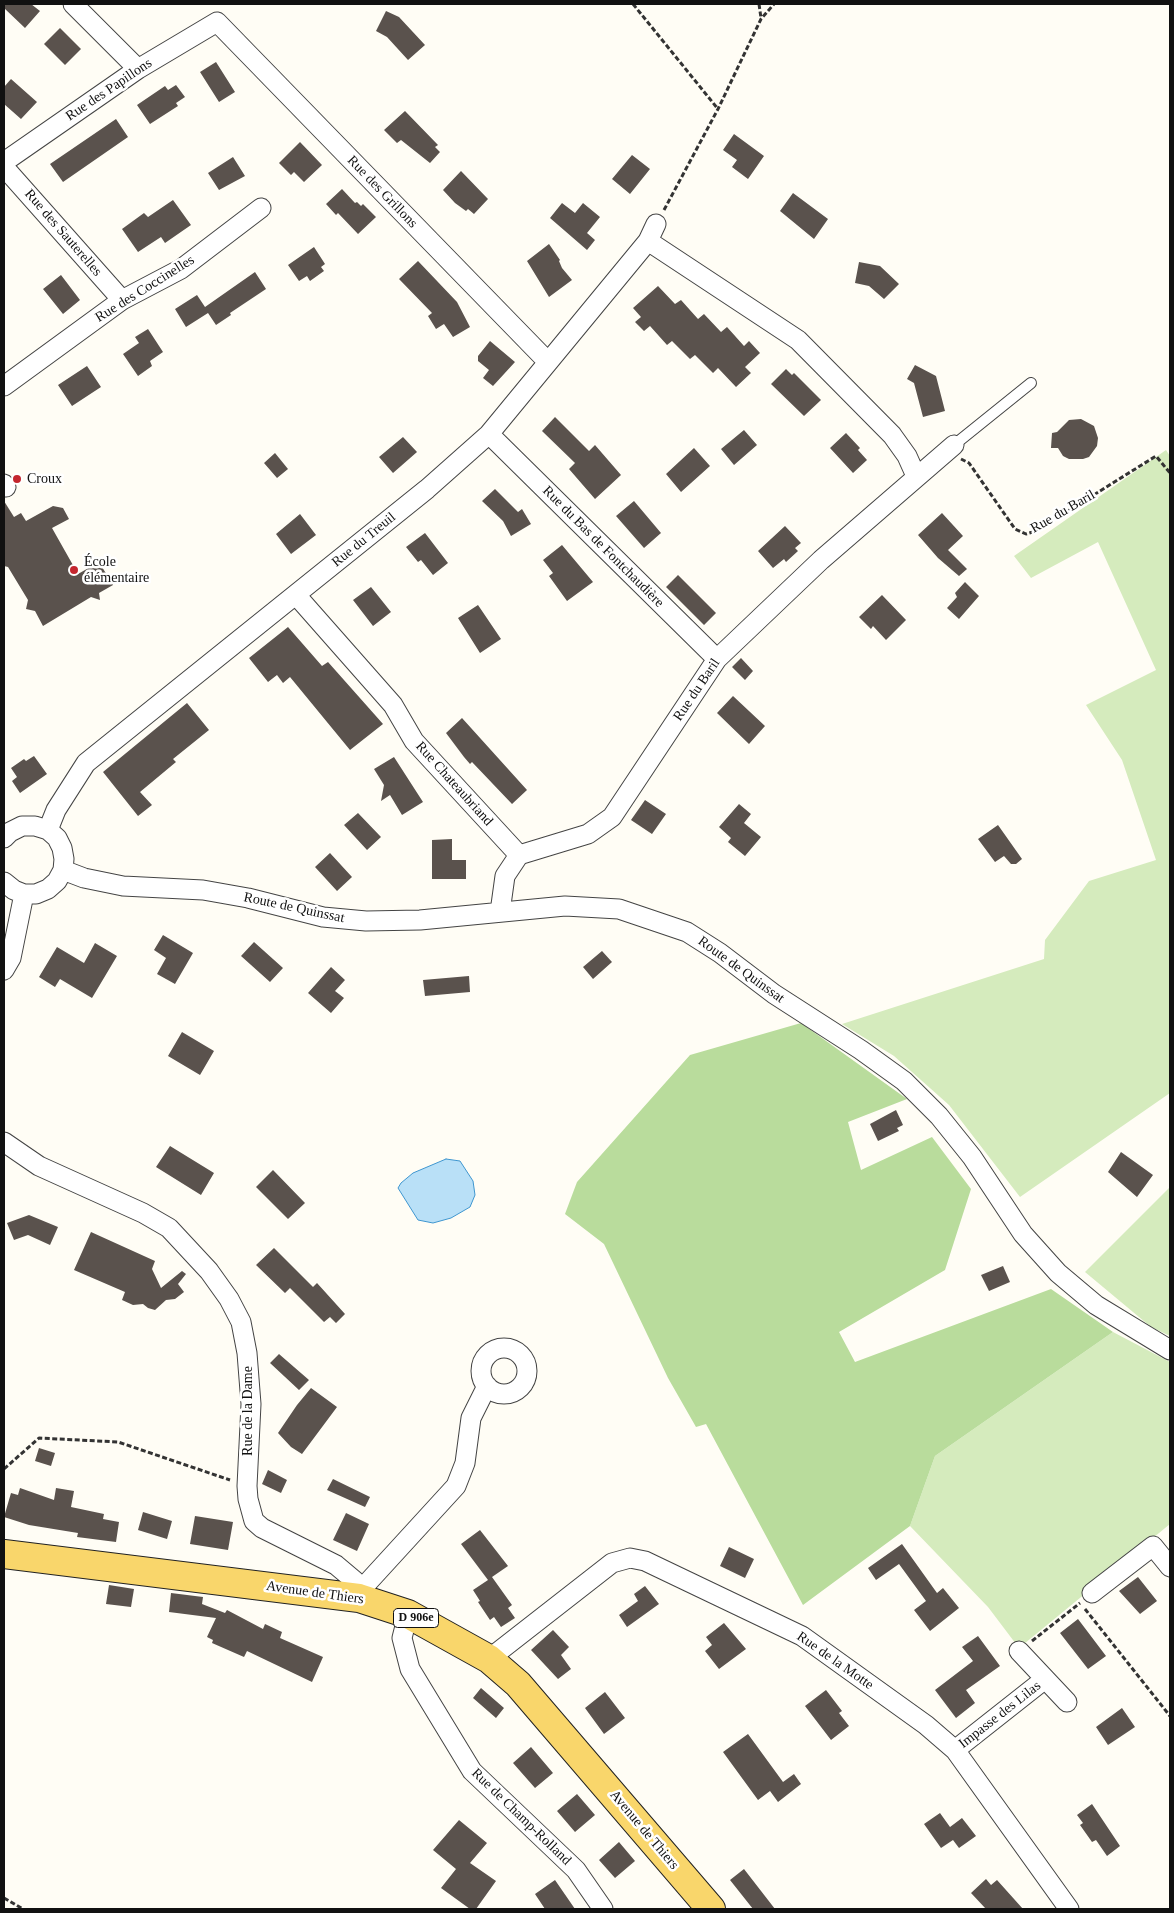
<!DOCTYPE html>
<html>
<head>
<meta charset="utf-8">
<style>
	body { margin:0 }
	#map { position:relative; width:1174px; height:1913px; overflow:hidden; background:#fffdf5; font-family:Georgia,serif }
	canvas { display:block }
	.frame { position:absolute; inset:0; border:5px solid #111; pointer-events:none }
</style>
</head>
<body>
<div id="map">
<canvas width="1174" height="1913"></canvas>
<div class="frame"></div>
</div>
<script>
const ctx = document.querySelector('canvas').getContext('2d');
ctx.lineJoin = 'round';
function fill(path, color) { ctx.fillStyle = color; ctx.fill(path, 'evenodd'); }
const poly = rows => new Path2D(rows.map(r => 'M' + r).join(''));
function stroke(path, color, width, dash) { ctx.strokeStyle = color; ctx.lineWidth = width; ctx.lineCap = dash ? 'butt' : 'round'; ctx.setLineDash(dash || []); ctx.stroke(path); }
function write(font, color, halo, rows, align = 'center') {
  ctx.font = font + ' Georgia,serif'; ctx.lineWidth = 5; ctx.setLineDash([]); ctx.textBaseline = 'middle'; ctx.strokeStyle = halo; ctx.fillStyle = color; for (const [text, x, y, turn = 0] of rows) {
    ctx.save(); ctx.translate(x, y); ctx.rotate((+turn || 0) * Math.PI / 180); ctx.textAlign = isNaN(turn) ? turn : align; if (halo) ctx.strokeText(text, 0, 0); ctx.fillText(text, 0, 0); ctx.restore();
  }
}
fill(poly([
	[1166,450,1170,456,1170,1093,1020,1197,949,1105,894,1056,842,1024,1044,959,1045,940,1089,881,1156,860,1122,760,1086,705,1156,670,1098,542,1031,578,1014,556],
	[1170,1187,1170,1336,1151,1327,1085,1272],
	[1113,1332,1170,1362,1170,1524,1019,1648,988,1607,910,1526,935,1456]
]), '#d5ebbd');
fill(poly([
	[801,1023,907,1099,848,1122,861,1170,932,1137,971,1189,945,1270,839,1332,855,1362,1051,1289,1113,1332,935,1456,910,1526,803,1605,706,1424,696,1427,668,1378,604,1244,565,1214,577,1182,690,1055]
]), '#b9dc9c');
const water = poly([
	[446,1159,460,1161,473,1181,475,1195,470,1207,451,1218,433,1223,418,1220,398,1188,401,1183,413,1173,446,1159]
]);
fill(water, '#b9e0f7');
stroke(water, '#3f96cf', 1);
fill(poly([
	[4,4,31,4,40,11,25,28,4,8],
	[386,11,399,17,425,45,408,60,387,37,376,31],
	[60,28,81,49,65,65,44,44],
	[216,62,235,92,219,102,200,72],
	[11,79,37,102,21,119,4,104,4,87],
	[176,85,185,97,176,103,178,106,150,124,137,105,165,86,168,90],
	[405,111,438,145,435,147,440,152,430,163,401,140,397,143,384,130],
	[116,119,128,137,63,182,50,164],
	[734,134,764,156,748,179,732,167,737,160,723,150],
	[300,142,322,165,304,182,294,172,291,175,279,163],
	[632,155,650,169,630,194,612,179],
	[233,157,245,176,219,190,208,173],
	[461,171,488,199,474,214,468,209,466,211,455,203,443,190],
	[342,189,355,203,357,202,361,206,363,204,376,217,358,234,338,213,336,215,326,204],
	[793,193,828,219,814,239,780,211],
	[173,200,191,225,165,243,161,237,138,252,122,229,144,213,148,217],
	[562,203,575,213,583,203,600,217,587,233,595,240,587,250,550,218],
	[549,244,560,260,559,261,562,268,572,280,549,297,527,261],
	[314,247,325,264,321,267,324,271,310,281,307,276,299,281,288,265],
	[418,261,457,302,470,327,453,337,444,324,436,329,428,316,432,313,399,279],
	[859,262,880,266,899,284,884,299,869,286,855,283],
	[255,272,266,289,230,313,231,315,216,325,208,313,186,327,175,309,197,295,205,307],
	[61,275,80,300,63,314,43,289],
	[658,286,675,304,681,300,698,319,704,314,721,332,727,327,744,346,749,341,760,353,745,367,751,373,736,387,718,368,713,373,695,355,690,359,672,341,667,345,650,326,644,331,635,322,641,317,633,308],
	[148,329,163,352,150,361,152,366,138,376,123,354,139,343,135,337],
	[490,341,515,362,493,386,483,378,489,370,478,361,478,356],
	[915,365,936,376,945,411,923,417,914,383,907,379],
	[87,366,101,387,72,406,58,385],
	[786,369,792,375,794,373,821,400,804,416,771,384],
	[555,417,589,451,595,445,621,475,595,499,569,469,575,463,542,431],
	[1081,419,1094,426,1098,438,1097,446,1089,457,1083,459,1069,459,1063,456,1058,448,1051,448,1052,433,1057,432,1069,420],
	[744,430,757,445,734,465,721,449],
	[846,433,860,448,858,450,867,460,853,473,830,448],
	[403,437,417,452,393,473,379,457],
	[694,448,710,466,681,492,666,474],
	[275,453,288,469,277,478,264,463],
	[495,489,518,512,522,509,531,524,511,536,503,521,482,501],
	[4,501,14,517,21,513,26,521,53,506,63,508,69,519,52,528,78,574,99,562,113,585,99,593,100,600,91,597,43,626,35,611,26,609,28,600,8,567,4,566],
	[634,501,661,533,644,548,616,516],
	[942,513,963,536,948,550,967,569,959,576,938,558,918,535],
	[300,514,316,535,291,554,276,534],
	[785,526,801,543,795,548,798,551,786,562,784,559,773,568,758,551],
	[425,533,448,563,433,575,421,560,418,562,406,547],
	[562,545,593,582,567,601,549,576,553,573,543,560],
	[678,575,716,613,704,625,666,587],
	[965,582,979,596,959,619,947,608,957,597,955,593],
	[371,587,391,612,373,626,353,600],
	[882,595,906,620,886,640,873,626,871,629,859,617],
	[478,605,501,639,480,653,458,618],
	[288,627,322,666,328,662,383,724,350,750,290,677,283,683,277,675,268,682,249,658],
	[741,658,753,671,745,680,732,667],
	[733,696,765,726,749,744,717,713],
	[187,703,209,730,173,759,176,762,140,792,152,805,138,816,103,772],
	[462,718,527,790,512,804,472,762,470,764,464,757,446,733],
	[34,756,47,774,20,793,12,781,17,777,11,768,24,759,26,761],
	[394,757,423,802,402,815,390,795,381,801,384,785,374,769],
	[645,800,666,814,652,834,631,820],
	[739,804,751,814,744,823,761,837,745,856,728,842,731,838,719,827],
	[358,813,381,837,367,850,344,825],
	[998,825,1022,859,1016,864,1011,864,1004,856,995,862,978,839],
	[452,839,452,860,466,860,466,879,432,879,432,840],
	[330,853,352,877,337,891,315,867],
	[163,935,193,953,175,984,157,974,166,958,154,950],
	[254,942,283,968,270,982,241,956],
	[95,943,117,956,92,998,60,979,55,987,39,977,57,947,84,963],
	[602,951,612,962,593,979,583,967],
	[331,967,345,980,335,991,344,998,331,1013,308,993],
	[469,976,470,992,425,996,423,980],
	[182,1032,214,1051,200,1075,168,1056],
	[896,1110,903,1125,897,1128,899,1131,878,1141,870,1124],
	[170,1146,214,1173,201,1195,156,1167],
	[1121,1152,1153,1175,1137,1197,1108,1172],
	[273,1170,305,1203,288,1219,256,1187],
	[29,1215,58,1227,50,1245,28,1235,14,1240,7,1223],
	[91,1232,155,1261,152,1269,161,1288,182,1271,186,1274,178,1284,184,1292,175,1299,166,1300,155,1310,148,1308,143,1304,133,1305,122,1300,125,1292,74,1270],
	[274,1248,313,1287,317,1283,345,1314,336,1323,330,1317,324,1322,290,1288,285,1293,256,1265],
	[1003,1266,1010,1282,989,1291,981,1275],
	[279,1354,309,1380,299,1390,270,1363],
	[311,1388,337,1407,302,1454,291,1447,278,1433,297,1405],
	[39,1448,55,1453,51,1466,35,1461],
	[268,1470,287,1480,281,1493,262,1484],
	[333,1479,370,1497,365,1507,327,1490],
	[20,1488,54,1500,56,1488,74,1491,71,1507,104,1514,103,1519,119,1522,116,1542,77,1537,78,1533,29,1525,4,1517,11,1493,18,1495],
	[143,1512,172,1521,167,1539,138,1530],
	[346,1513,369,1524,357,1551,333,1540],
	[195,1516,233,1522,228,1550,190,1544],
	[480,1530,508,1566,492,1577,512,1605,508,1608,515,1618,501,1627,494,1617,490,1620,478,1602,480,1601,473,1590,488,1580,461,1544],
	[902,1544,937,1593,943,1588,959,1608,930,1631,914,1610,926,1601,899,1564,876,1580,868,1568],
	[729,1547,754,1559,745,1578,720,1566],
	[1138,1577,1157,1601,1140,1614,1119,1591],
	[109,1585,134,1589,131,1607,106,1604],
	[645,1586,659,1604,627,1627,619,1615,638,1601,634,1594],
	[171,1593,203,1597,202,1604,225,1613,227,1610,263,1629,265,1624,282,1632,280,1638,323,1657,312,1682,247,1651,244,1657,212,1643,213,1640,207,1637,216,1618,169,1612],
	[1078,1619,1106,1656,1088,1669,1060,1633],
	[724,1623,746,1649,719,1669,705,1651,712,1645,706,1637],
	[553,1630,569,1647,561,1655,571,1669,558,1679,531,1650],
	[978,1636,1000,1666,966,1690,975,1703,956,1718,935,1690,973,1661,962,1647],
	[481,1688,504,1708,496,1718,473,1698],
	[826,1690,842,1711,839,1713,849,1726,831,1740,805,1706],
	[605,1692,625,1718,604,1734,585,1708],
	[1122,1708,1135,1727,1108,1745,1096,1727],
	[748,1734,783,1782,794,1774,801,1784,778,1802,770,1791,758,1800,723,1752],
	[531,1747,553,1773,535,1788,513,1763],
	[577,1794,595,1815,575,1832,557,1811],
	[1092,1804,1120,1846,1107,1856,1096,1840,1092,1842,1080,1825,1083,1823,1077,1815],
	[940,1813,950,1827,962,1818,976,1836,959,1848,953,1840,941,1848,924,1824],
	[459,1820,487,1843,470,1863,496,1881,476,1909,470,1909,441,1888,456,1869,433,1850],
	[619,1842,635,1861,615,1878,599,1860],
	[744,1869,775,1909,753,1909,730,1880],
	[986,1879,991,1885,997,1880,1023,1909,986,1909,971,1893],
	[555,1880,575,1909,545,1909,535,1894]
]), '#5a524d');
const service = poly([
	[954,445,1031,383]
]);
const minor = poly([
	[73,4,138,69],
	[4,162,138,69,217,22,548,362],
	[4,167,122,300],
	[648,241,798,340,892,435,907,456,916,476],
	[4,386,122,300,181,269,261,208],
	[489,434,717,659],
	[4,484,6,487],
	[296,595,393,705,414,741,519,855],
	[48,830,56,810,86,763,427,489,489,434,648,241,656,224],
	[4,838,10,832,22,826,35,826,48,830,57,838,62,848,64,859,63,870,57,881,48,889,36,894,24,894,14,890,4,882],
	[63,870,84,878,123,886,203,890,248,898,323,917,366,921,420,920,565,906,619,909,687,932,720,953,774,994,861,1050,904,1081,939,1116,972,1157,1023,1234,1058,1273,1096,1305,1170,1350],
	[500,912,505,876,519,855,588,834,612,817,717,659,821,560,954,445],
	[4,970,11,958,24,894],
	[4,1142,39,1166,143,1213,169,1228,209,1271,229,1299,241,1322,247,1353,251,1404,247,1486,248,1499,254,1521,262,1528,336,1565,355,1581,359,1592,359,1598],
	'481 1371a23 23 0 1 1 46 0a23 23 0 1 1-46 0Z',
	[359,1592,456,1486,465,1463,471,1418,487,1386],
	[1092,1593,1153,1546,1170,1567],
	[408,1614,402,1638,410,1669,472,1771,576,1870,603,1909],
	[1019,1651,1067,1702],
	[489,1659,612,1563,630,1558,645,1561,802,1636,926,1725,955,1750,1069,1909],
	[955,1750,1045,1679]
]);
const primary = poly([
	[4,1554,359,1598,408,1614,489,1659,518,1684,711,1909]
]);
stroke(service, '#444', 12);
stroke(minor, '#444', 21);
stroke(primary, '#222', 30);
stroke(poly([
	[633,4,718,109],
	[759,4,761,18],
	[664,210,718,109,761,19,774,4],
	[961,459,969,463,1015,529,1026,534,1036,531,1156,456,1170,473],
	[4,1469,39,1438,118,1442,230,1480],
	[1085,1609,1170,1716],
	[1032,1641,1080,1603],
	[4,1898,23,1909]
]), '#333', 3, [5, 2.5]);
stroke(service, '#fff', 10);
stroke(minor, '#fff', 19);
stroke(primary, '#f9d66b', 28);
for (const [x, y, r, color] of [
	[17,479,5,"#c4262e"],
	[74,570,5,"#c4262e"]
]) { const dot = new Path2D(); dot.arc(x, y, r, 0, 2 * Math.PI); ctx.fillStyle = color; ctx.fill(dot); stroke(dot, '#fff', 2); }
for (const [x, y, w] of [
	[416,1618,45]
]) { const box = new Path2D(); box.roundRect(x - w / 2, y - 9.5, w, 19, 4); ctx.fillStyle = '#fff'; ctx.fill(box); stroke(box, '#111', 1); }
write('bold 12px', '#111', null, [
	["D 906e",416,1618]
]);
write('14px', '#111', '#fff', [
	["Rue des Papillons",109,90,-34],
	["Rue des Grillons",382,192,46],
	["Rue des Sauterelles",63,233,49],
	["Rue des Coccinelles",145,289,-32],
	["Rue du Baril",1063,512,-30],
	["Rue du Treuil",364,540,-39],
	["Rue du Bas de Fontchaudière",603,547,45],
	["Rue du Baril",697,690,-56],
	["Rue Chateaubriand",454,784,48],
	["Route de Quinssat",294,908,12],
	["Route de Quinssat",741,970,36],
	["Rue de la Dame",248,1411,-90],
	["Avenue de Thiers",315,1593,8],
	["Rue de la Motte",835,1661,35],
	["Impasse des Lilas",1000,1715,-38],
	["Rue de Champ-Rolland",521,1817,44],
	["Avenue de Thiers",644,1830,50]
]);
write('14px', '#111', '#fff', [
	["Croux",27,479],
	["École",84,562],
	["élémentaire",84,578]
], 'left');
</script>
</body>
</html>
